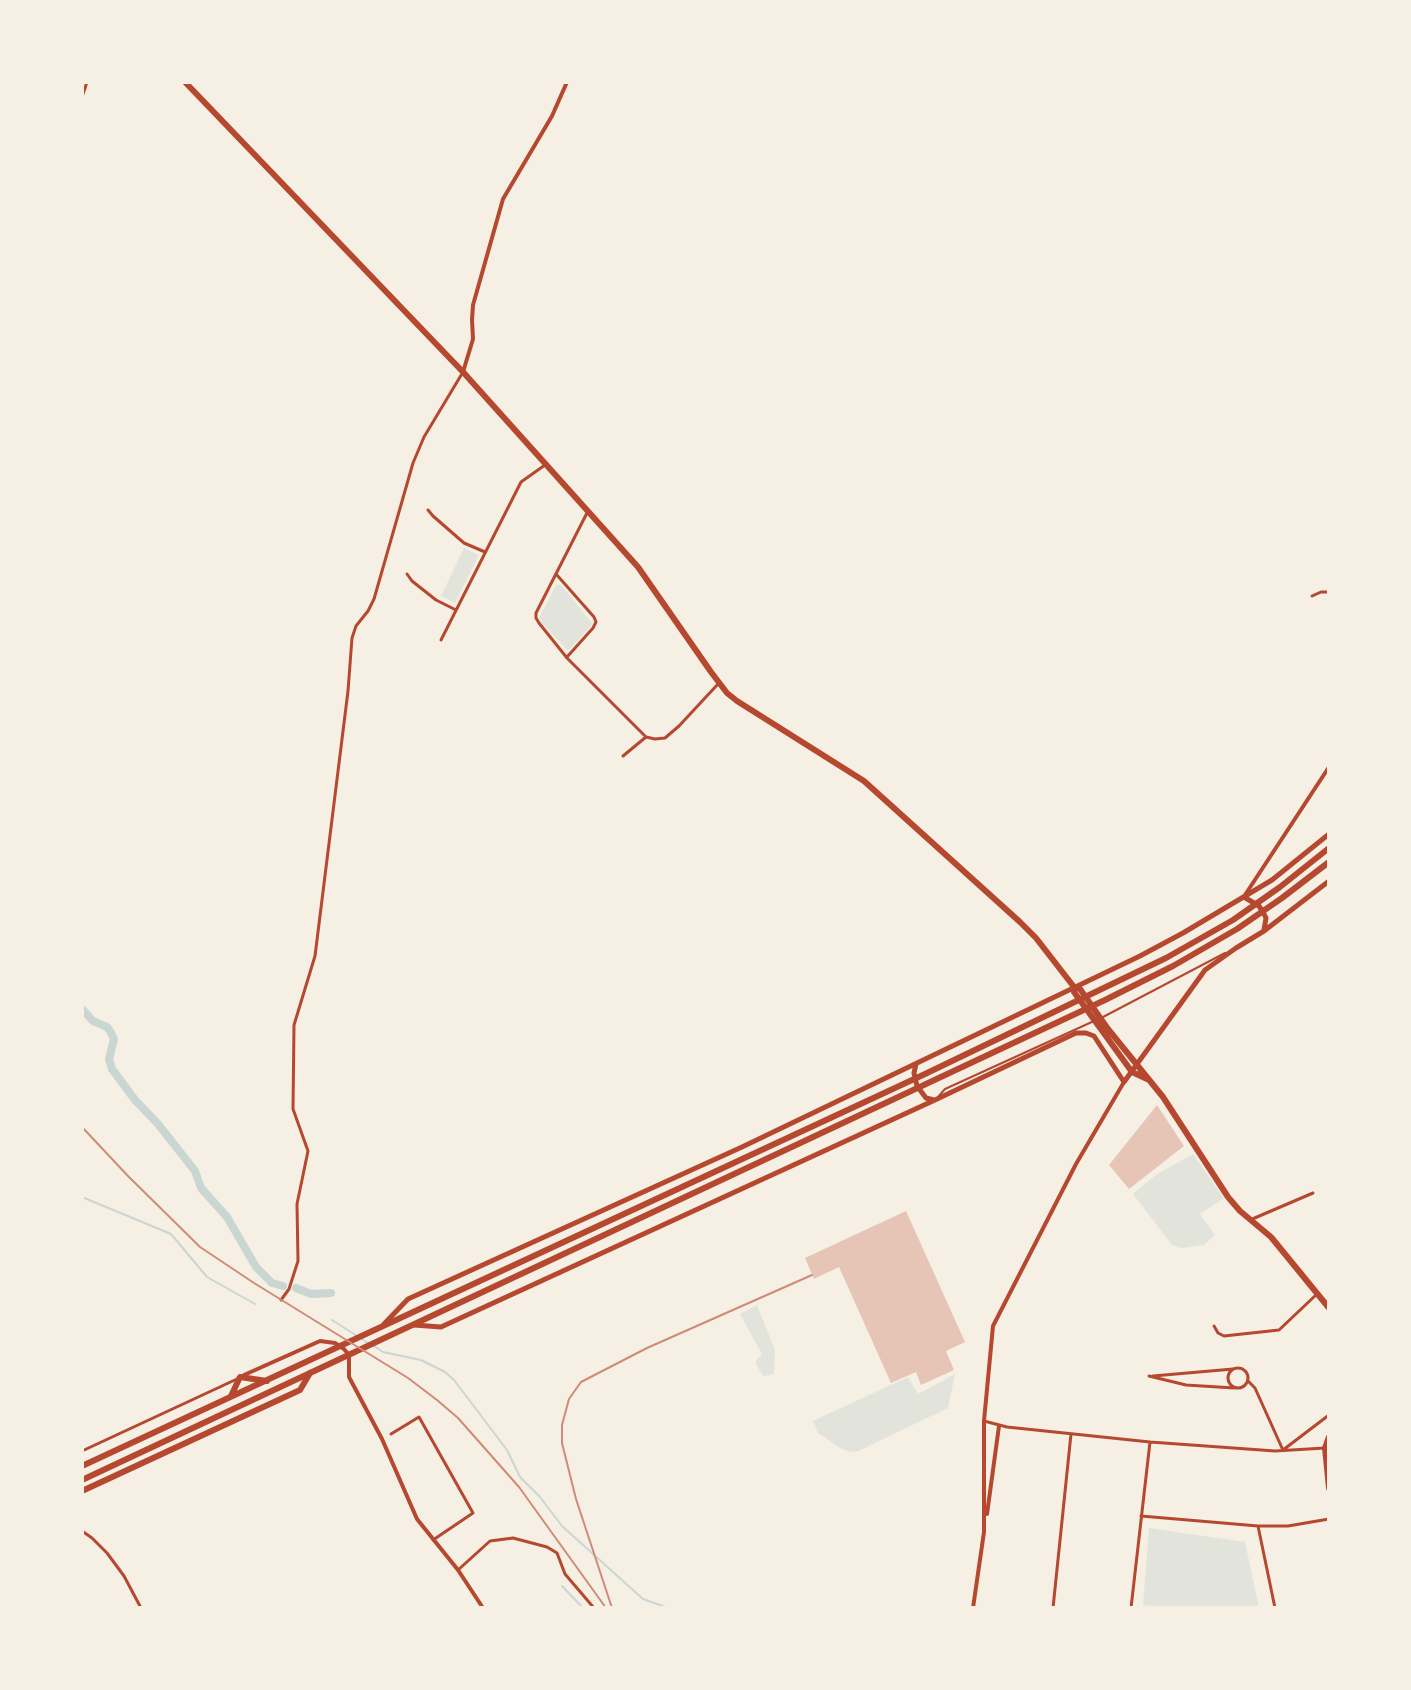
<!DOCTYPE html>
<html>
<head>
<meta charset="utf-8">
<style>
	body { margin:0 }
	#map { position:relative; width:1411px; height:1690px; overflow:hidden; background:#f6efe4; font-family:"PT Sans",sans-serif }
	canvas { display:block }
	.frame { position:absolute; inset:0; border:84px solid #f6efe4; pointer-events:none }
</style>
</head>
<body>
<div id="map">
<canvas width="1411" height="1690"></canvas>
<div class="frame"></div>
</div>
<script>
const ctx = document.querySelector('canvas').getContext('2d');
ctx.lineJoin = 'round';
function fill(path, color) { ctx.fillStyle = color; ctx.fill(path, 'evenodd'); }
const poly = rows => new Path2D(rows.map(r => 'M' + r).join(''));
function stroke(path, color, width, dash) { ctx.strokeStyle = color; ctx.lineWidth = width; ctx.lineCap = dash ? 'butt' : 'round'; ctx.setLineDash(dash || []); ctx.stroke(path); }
fill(poly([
	[464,548,479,555,455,603,441,596],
	[556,585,561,585,592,623,591,626,568,651,540,621,539,618],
	[1193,1154,1224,1198,1200,1214,1215,1235,1204,1245,1181,1248,1172,1245,1133,1194,1157,1174],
	[757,1305,775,1350,774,1374,763,1376,755,1362,762,1354,740,1314],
	[955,1374,948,1408,858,1451,850,1452,840,1448,818,1433,813,1421,908,1377,918,1394],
	[1149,1528,1245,1542,1259,1608,1169,1608,1143,1605]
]), '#e2e4dc');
stroke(poly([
	[82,1197,171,1234,207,1277,255,1304],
	[332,1320,368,1343],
	[374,1346,383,1352,421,1360,445,1372,454,1380,507,1450,520,1477,540,1497,562,1526,643,1599,668,1608],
	[562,1586,583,1608]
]), '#c9d6d2', 2);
stroke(poly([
	[82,1009,93,1021,107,1027,110,1031,114,1039,109,1059,112,1069,135,1100,158,1124,195,1171,201,1188,227,1217,256,1267,272,1283,283,1286],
	[296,1288,311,1294,331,1293]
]), '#c9d6d2', 8);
fill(poly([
	[1157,1105,1184,1146,1129,1189,1109,1165],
	[906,1211,965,1342,946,1351,954,1370,921,1385,916,1372,891,1383,839,1267,814,1279,805,1258]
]), '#e6c5b7');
stroke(poly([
	[1103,1017,1225,953],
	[938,1097,945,1089,1094,1021]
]), '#b5482f', 2);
stroke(poly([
	[82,97,87,82],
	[428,510,433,516,464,543,485,552],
	[588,511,536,613,536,618,539,623,567,658,646,737,655,739,665,738,679,726,718,684],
	[407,574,412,581,436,600,456,610],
	[556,574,594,617,596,622,593,628,567,657],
	[1312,596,1321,592,1329,592],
	[441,640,521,482,545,465],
	[623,756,646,737],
	[1250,1220,1313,1193],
	[281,1300,289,1289,298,1261,297,1204,308,1151,293,1109,294,1025,315,956,348,691,352,638,356,626,368,611,374,599,413,463,424,437,463,372],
	[1214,1326,1218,1333,1224,1336,1279,1330,1317,1294],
	'1228 1378a10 10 0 1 1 20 0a10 10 0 1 1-20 0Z',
	[1149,1376,1186,1385,1234,1388],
	[1153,1376,1233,1369],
	[1248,1381,1255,1388,1282,1448],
	[984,1421,1007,1427,1150,1442,1275,1451,1325,1448],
	[391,1434,419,1417,473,1513,433,1540],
	[1283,1450,1329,1415],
	[82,1451,237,1379],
	[1141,1516,1258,1526,1288,1526,1329,1519],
	[1258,1526,1275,1608],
	[82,1531,92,1538,107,1553,124,1576,141,1608],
	[458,1570,490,1541,513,1538,547,1547,557,1553,565,1574,594,1608],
	[1053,1608,1071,1434],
	[1131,1608,1150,1442]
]), '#b5482f', 3);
stroke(poly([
	[463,372,473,339,472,320,473,305,503,199,552,116,567,82],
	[1245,895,1329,767],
	[244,1375,320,1341,335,1343,344,1349,349,1355,349,1377,382,1439,417,1519,458,1570,483,1608],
	[987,1514,999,1426],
	[973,1608,984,1532,984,1421,993,1326,1076,1164,1124,1082]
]), '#b5482f', 4);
stroke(poly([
	[1244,897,1259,906,1263,912,1266,918,1264,930],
	[916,1064,914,1073,917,1086,926,1098,934,1100],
	[384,1324,408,1299,742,1147,1140,956,1183,933,1272,880,1329,834],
	[414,1325,441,1327,935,1100,1076,1033,1086,1033,1094,1036,1124,1082,1205,970,1236,948,1264,931,1329,881]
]), '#b5482f', 5);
stroke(poly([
	[185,82,463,372,638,567,711,672,727,693,737,701,864,781,1020,922,1036,938,1074,987],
	[1074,987,1080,989,1108,1029,1163,1097,1228,1197,1240,1211,1271,1237,1329,1308],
	[1074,987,1074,992,1132,1072,1147,1079],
	[1329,1437,1325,1448,1329,1488]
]), '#b5482f', 6);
stroke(poly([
	[231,1396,240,1377,267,1381],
	[82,1466,925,1074,1166,958,1233,920,1280,887,1329,848],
	[82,1480,1105,1000,1173,966,1237,929,1282,898,1329,862],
	[82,1491,300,1390,310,1373]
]), '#b5482f', 6);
stroke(poly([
	[82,1127,128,1176,200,1247,254,1283,408,1378,437,1400,458,1418,519,1487,606,1608],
	[612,1608,576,1499,562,1443,562,1425,569,1399,581,1382,647,1348,812,1275]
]), '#cf8b77', 2);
</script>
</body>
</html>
